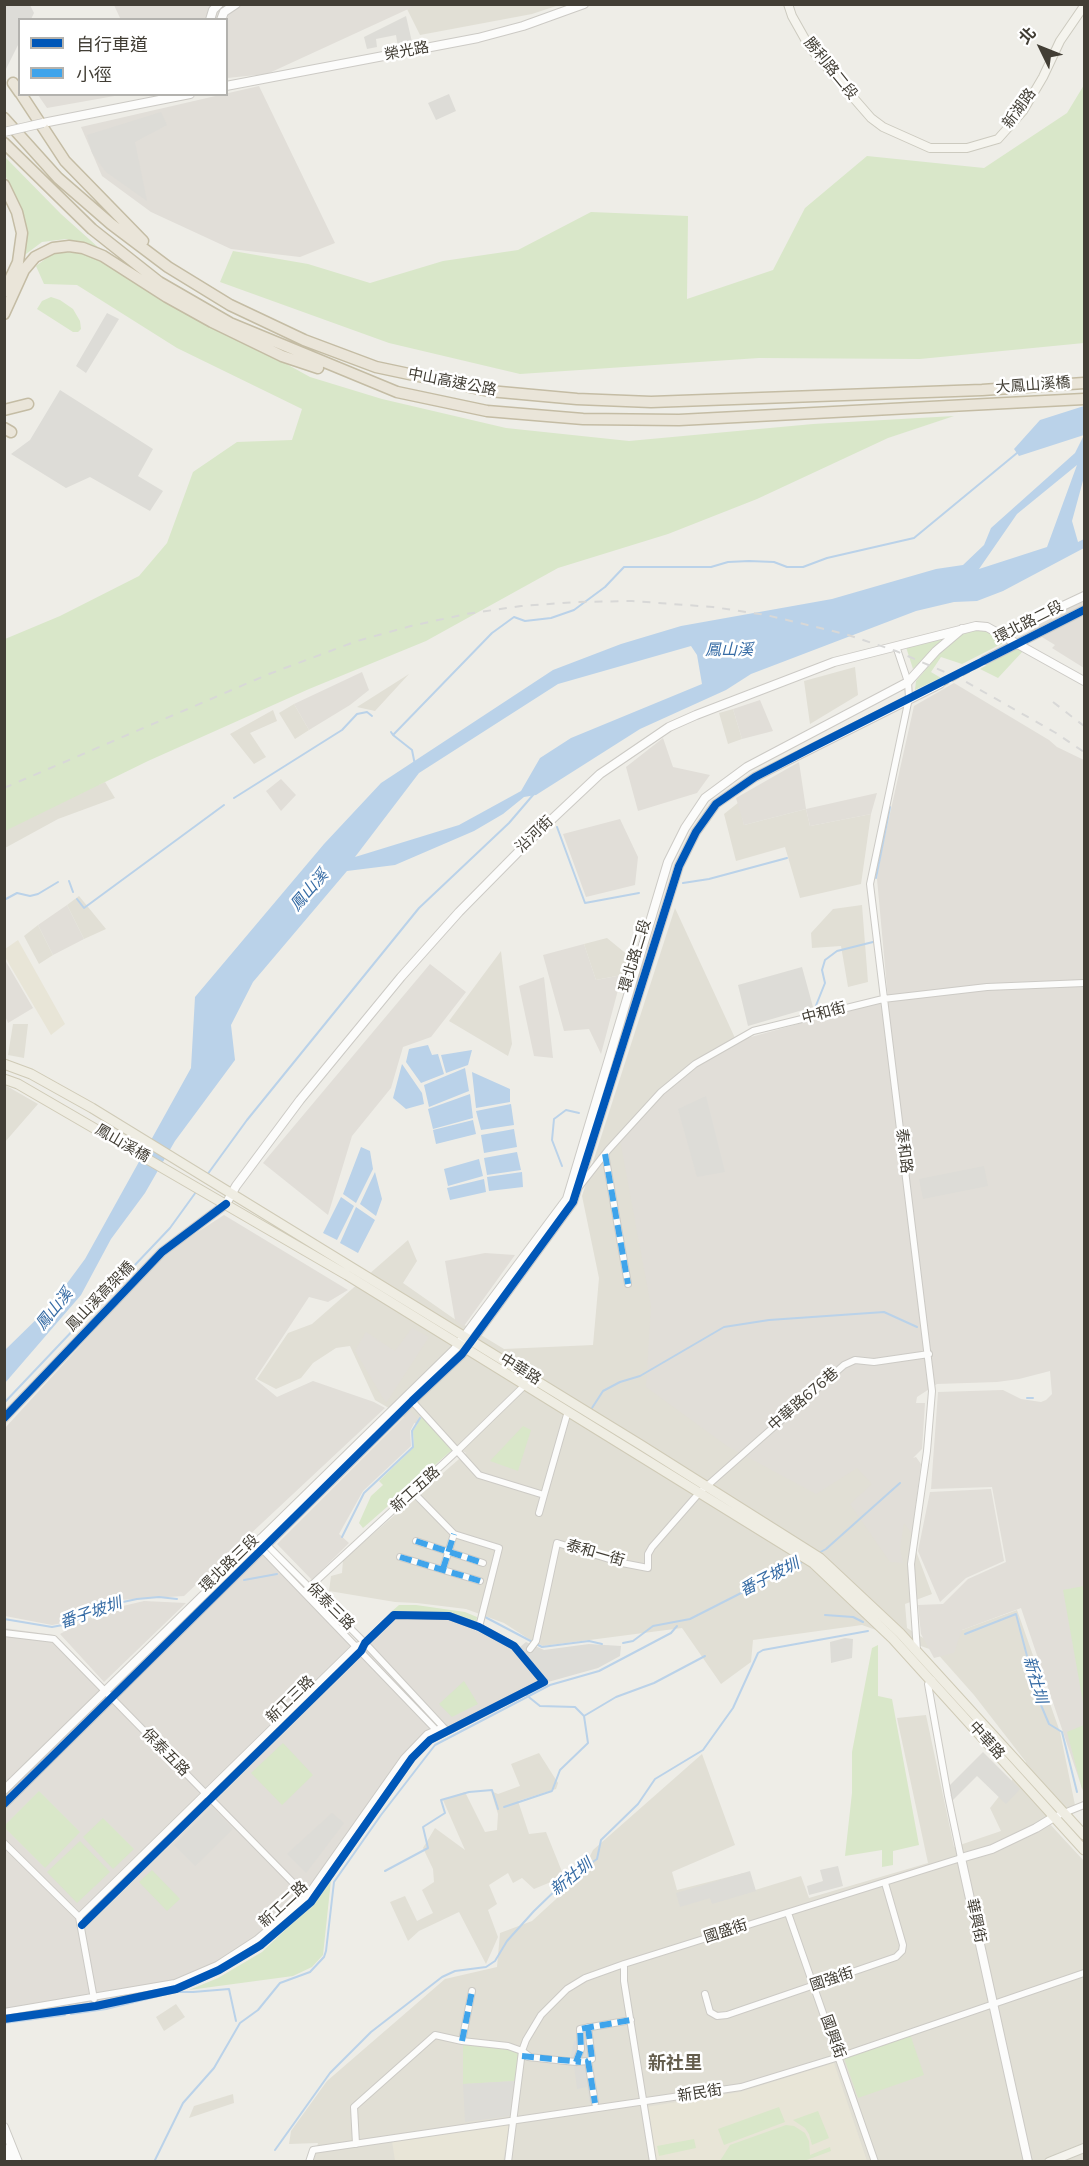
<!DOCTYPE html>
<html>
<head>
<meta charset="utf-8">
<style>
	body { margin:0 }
	#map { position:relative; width:1089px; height:2166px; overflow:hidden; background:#eeede7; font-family:"Nunito Sans","Noto Sans TC",sans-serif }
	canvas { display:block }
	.frame { position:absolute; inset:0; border:6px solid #423e35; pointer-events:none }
	.legend { position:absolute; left:18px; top:18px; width:210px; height:78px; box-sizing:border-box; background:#fff; border:2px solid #b3b2ae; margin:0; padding:8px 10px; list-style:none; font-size:18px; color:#423e35 }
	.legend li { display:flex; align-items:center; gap:12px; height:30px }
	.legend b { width:30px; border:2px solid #b3b2ae }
	.north { position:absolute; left:1011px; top:18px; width:60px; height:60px; -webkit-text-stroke:4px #fff; paint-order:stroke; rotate:313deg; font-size:16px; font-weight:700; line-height:24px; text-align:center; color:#423e35 }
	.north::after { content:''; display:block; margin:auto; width:21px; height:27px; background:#423e35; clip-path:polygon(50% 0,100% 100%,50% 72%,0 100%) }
</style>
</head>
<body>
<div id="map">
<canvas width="1089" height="2166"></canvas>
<div class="frame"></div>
<ul class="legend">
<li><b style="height:8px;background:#0057b8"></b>自行車道</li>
<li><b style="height:8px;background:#3fa4eb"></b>小徑</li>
</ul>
<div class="north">北</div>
</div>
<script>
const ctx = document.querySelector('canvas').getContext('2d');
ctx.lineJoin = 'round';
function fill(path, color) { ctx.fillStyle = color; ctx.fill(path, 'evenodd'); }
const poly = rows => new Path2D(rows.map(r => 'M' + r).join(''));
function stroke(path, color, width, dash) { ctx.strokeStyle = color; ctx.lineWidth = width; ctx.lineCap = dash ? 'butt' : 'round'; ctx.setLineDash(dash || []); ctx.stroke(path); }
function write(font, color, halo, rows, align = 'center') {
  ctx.font = font + ' "Nunito Sans","Noto Sans TC",sans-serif'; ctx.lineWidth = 5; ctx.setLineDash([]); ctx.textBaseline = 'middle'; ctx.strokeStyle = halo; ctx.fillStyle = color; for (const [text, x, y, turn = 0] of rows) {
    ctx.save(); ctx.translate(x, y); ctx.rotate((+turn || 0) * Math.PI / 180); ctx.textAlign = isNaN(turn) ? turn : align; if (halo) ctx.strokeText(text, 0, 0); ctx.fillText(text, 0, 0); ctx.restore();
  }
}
fill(poly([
	[417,4,559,4,559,5,532,14,420,35,407,9],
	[855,667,858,695,810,724,804,681],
	[409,674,375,711,357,707],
	[294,704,309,730,295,739,279,713],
	[733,709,742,739,728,744,719,713],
	[273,710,277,721,250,733,266,757,254,764,230,734],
	[105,782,115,798,58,819,5,848,5,828,52,804],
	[739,802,744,825,806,809,810,826,871,814,861,884,800,898,785,847,736,861,724,814],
	[79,896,106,929,84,939,67,905],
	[862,905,868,982,848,987,841,946,812,948,811,933,833,909],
	[675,908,801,1181,880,1306,916,1551,932,1594,905,1604,907,1628,938,1647,962,1630,1017,1610,1060,1732,1075,1805,1047,1821,1084,1861,1084,2161,313,2162,318,2143,289,2144,291,2131,327,2081,445,1979,497,1967,500,1933,532,1921,567,1889,577,1882,593,1850,702,1754,735,1845,672,1872,677,1890,744,1873,752,1891,801,1876,809,1898,928,1863,897,1718,926,1715,954,1847,1001,1831,990,1808,1026,1762,974,1695,935,1651,862,1625,753,1640,751,1662,721,1684,682,1628,543,1646,532,1641,504,1623,466,1609,417,1603,395,1602,329,1591,331,1576,342,1573,343,1560,466,1453,375,1400,350,1346,336,1348,313,1363,301,1378,276,1389,257,1379,288,1333,312,1324,408,1240,417,1261,403,1283,453,1318,504,1349,593,1345,599,1278,582,1196],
	[38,925,53,955,39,964,24,936],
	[607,938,629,956,622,975,596,980,584,944],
	[501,951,512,1044,508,1056,449,1021],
	[13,1024,28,1024,24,1058,8,1055],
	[5,1085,38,1104,5,1142],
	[539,1753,558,1783,556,1789,518,1801,529,1834,546,1832,565,1879,558,1879,534,1889,522,1878,513,1883,508,1873,489,1885,497,1904,488,1910,498,1937,486,1964,459,1912,419,1931,408,1941,390,1902,405,1896,417,1921,433,1913,422,1890,434,1882,433,1869,423,1848,435,1828,465,1850,443,1800,465,1792,485,1832,497,1830,498,1814,491,1791,498,1794,520,1786,511,1764],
	[176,2004,185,2017,164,2031,156,2017],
	[233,2094,234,2103,189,2118,194,2106]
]), '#e1dfd5');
fill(poly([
	[114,5,417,5,267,74,227,78,226,20,128,19,120,18],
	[259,86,335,243,300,257,231,249,151,212,102,176,81,127],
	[38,95,120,95,47,108],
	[1084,595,1084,668,1052,648,1055,645,1024,626],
	[362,672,369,690,350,705,309,730,294,704],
	[954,683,1049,740,1057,747,1084,760,1084,1794,1021,1608,962,1630,954,1653,934,1658,921,1634,918,1605,943,1604,968,1579,1006,1562,992,1487,931,1489,938,1392,1003,1390,1021,1399,1041,1402,1046,1400,1052,1394,1050,1371,1019,1379,997,1382,937,1384,917,1397,916,1403,925,1403,922,1449,913,1458,916,1457,921,1464,912,1534,904,1523,900,1548,903,1563,890,1562,850,1504,872,1484,857,1468,816,1494,727,1446,646,1387,651,1306,620,1140,665,1092,700,1063,740,1040,888,999,877,879,881,854,914,706],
	[760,700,773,731,742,739,733,709],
	[663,738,673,767,710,775,697,793,638,811,626,767],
	[799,762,806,809,877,793,871,814,810,826,806,809,744,825,736,798],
	[281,779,296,795,281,811,266,791],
	[620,819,638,857,635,885,586,897,563,834],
	[67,905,84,939,53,955,38,925],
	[584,944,596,980,622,975,601,1054,589,1029,564,1031,543,955],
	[5,960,33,1008,8,1023,5,1016],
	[430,964,466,992,431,1037,403,1047,391,1088,352,1136,328,1215,263,1163],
	[544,977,553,1058,534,1056,519,986],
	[224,1215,348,1290,328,1302,309,1297,255,1379,277,1397,313,1381,374,1402,385,1408,184,1596,120,1600,68,1622,52,1625,5,1616,5,1428,165,1253],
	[485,1253,515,1255,464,1326,455,1320,445,1261],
	[412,1328,429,1337,386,1403,355,1351,366,1332,395,1351],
	[410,1411,417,1418,410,1431,411,1446,363,1491,339,1534,349,1543,312,1580,277,1544],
	[991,1489,1004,1561,966,1578,940,1602,918,1551,930,1492],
	[261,1544,360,1646,394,1617,448,1618,512,1647,543,1682,429,1737,311,1898,260,1943,214,1970,176,1986,92,2003,5,2016,4,1628,54,1635,110,1691],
	[144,1601,186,1603,104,1682,60,1634,102,1611]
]), '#e1ded8');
fill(poly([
	[18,940,65,1024,51,1035,5,957,5,949],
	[834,2063,867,2161,654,2161,646,2107,740,2092],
	[510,2124,503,2161,395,2161,392,2141]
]), '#e8e5d7');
fill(poly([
	[1084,85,1084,343,920,359,759,358,520,374,389,343,220,282,233,251,308,264,370,283,443,261,518,250,591,212,688,216,687,299,773,270,805,208,867,156,984,168,1067,113],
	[5,157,61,214,99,248,66,239,42,242,22,257,27,235,25,224,18,201,5,175],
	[76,252,93,257,310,377,382,399,506,428,629,441,813,424,954,416,888,438,757,499,668,534,558,568,426,641,309,689,148,761,5,831,5,639,60,616,139,576,167,543,193,472,237,442,292,440,302,409,177,348,77,285,44,284,36,266,53,253],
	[51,297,60,300,73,309,80,321,81,329,78,332,73,332,37,309,42,301],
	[976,629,986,630,1007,641,962,664,941,657,931,672,941,678,915,690,916,681,939,654,963,633],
	[950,635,933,650,913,669,906,647],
	[1017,647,1024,650,998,678,980,669],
	[422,1417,452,1450,363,1528,359,1523,371,1496,383,1485,379,1481,414,1447,413,1431],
	[523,1426,531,1430,518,1471,490,1461],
	[1084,1586,1084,1708,1063,1590],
	[399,1605,416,1605,465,1612,477,1617,476,1624,450,1613,391,1612],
	[878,1645,878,1696,892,1699,919,1845,893,1851,893,1865,882,1867,882,1850,845,1856,852,1793,852,1752,872,1648],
	[464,1681,478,1704,452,1717,439,1704],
	[1084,1725,1084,1788,1082,1789,1067,1732],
	[283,1743,313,1775,282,1805,251,1773],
	[39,1791,80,1832,45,1868,5,1828,5,1825],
	[103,1818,134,1849,113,1869,83,1837],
	[80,1841,110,1872,77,1903,47,1872],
	[152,1870,180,1899,167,1911,139,1882],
	[331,1880,323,1955,312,1967,293,1976,189,1990,218,1978,262,1952,307,1909],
	[910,2034,924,2075,858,2098,844,2058],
	[463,2044,499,2047,519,2053,515,2081,463,2084],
	[779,2107,785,2122,724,2145,718,2129],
	[818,2111,829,2138,812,2145,809,2134,805,2128,793,2120],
	[786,2125,794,2126,805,2133,809,2141,810,2155,830,2147,831,2151,804,2161,720,2161,730,2145],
	[694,2139,696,2148,659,2156,657,2146]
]), '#d9e7c9');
fill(poly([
	[4,5,30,5,34,13,31,19,20,20,19,43,6,69,4,66],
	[406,16,412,42,398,47,396,35,376,39,377,47,367,49,364,37],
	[449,94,456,111,436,120,428,103],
	[161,112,167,125,135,142,147,201,106,172,92,153,87,135],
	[107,313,119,319,86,373,76,366],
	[60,390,153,449,138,476,163,491,150,511,90,477,66,488,11,454,30,440],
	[802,967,813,1007,748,1026,738,985],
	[706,1096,725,1172,697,1177,678,1109],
	[984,1166,988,1186,923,1199,919,1179],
	[845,1638,853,1639,852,1658,831,1663,830,1642],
	[526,1642,544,1650,589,1644,621,1646,620,1656,598,1668,548,1682,520,1647],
	[983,1752,1020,1789,1006,1804,977,1776,950,1803,947,1788],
	[212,1807,233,1829,195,1866,174,1845],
	[332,1813,344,1823,306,1873,287,1854],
	[838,1866,843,1886,809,1895,807,1886,823,1881,820,1870],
	[750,1871,756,1891,712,1904,710,1898,680,1907,676,1893],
	[590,2039,594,2061,587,2063,593,2102,590,2103,587,2087,577,2089,574,2066,527,2061,528,2058,573,2062,571,2056,574,2041],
	[515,2081,511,2116,465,2122,463,2084]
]), '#dddcd7');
fill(poly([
	[1084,406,1084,477,1072,521,1078,542,1084,539,1084,548,1003,591,977,601,954,602,916,611,751,674,726,690,640,729,536,795,524,797,503,814,474,831,395,865,347,871,253,982,231,1025,235,1060,175,1141,145,1193,111,1239,81,1295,5,1383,5,1350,51,1305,85,1259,191,1068,195,997,324,844,381,783,553,670,621,644,681,626,832,599,936,569,963,565,984,545,991,528,1075,453,1084,435,1019,456,1014,449,1040,420],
	[1077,465,1047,547,979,569,1017,514],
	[691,646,697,655,702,684,571,738,540,758,521,791,459,825,355,857,419,773,558,684],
	[428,1045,432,1055,438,1054,444,1074,421,1083,406,1062,409,1049],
	[472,1050,468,1065,446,1073,441,1055],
	[402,1064,422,1093,424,1104,406,1109,393,1098],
	[465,1068,469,1091,429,1107,424,1085],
	[472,1072,510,1089,510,1102,476,1108],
	[470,1094,473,1118,433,1129,428,1109],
	[511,1104,514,1125,481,1130,476,1111],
	[473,1120,476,1134,436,1144,433,1130],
	[514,1129,517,1147,484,1153,481,1135],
	[361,1147,370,1151,373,1169,356,1203,343,1194],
	[517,1152,521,1170,487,1175,484,1158],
	[479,1159,483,1176,448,1186,444,1169],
	[375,1172,382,1199,376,1216,360,1204],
	[522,1172,523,1187,489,1191,487,1177],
	[484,1179,486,1192,450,1200,447,1188],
	[341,1197,354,1206,337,1240,323,1233],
	[356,1207,375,1220,358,1253,340,1243]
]), '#bad2e9');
stroke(poly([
	[391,732,393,735,492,633,514,617,525,621,551,618,574,610,605,587,624,567,711,567,728,562,749,561,774,562,787,567,803,567,827,558,914,538,1017,453],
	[393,735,412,750,415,765],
	[234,798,342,730,357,714,367,712,372,716],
	[557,827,585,903,639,893],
	[876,878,890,807],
	[69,881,73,892],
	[683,883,709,879,787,858],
	[77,899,84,908,224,805],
	[4,900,17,893,30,896,38,894,58,882],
	[815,1008,825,983,822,970,825,960,837,951,873,942],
	[562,1166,552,1140,554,1119,566,1110,579,1113],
	[207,1175,247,1120,419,908,509,823,533,795],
	[1027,1398,1033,1398],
	[4,1403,170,1228,196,1192],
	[592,1408,603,1391,620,1382,640,1376,724,1327,769,1320,884,1312,917,1327],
	[342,1537,364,1493,413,1447,412,1431,420,1418],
	[817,1554,826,1549,900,1483],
	[244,1580,277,1574],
	[825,1615,853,1617,863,1622],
	[485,1617,542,1647,589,1641,602,1644],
	[4,1619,52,1627,68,1624,109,1605,137,1599,159,1597,177,1599],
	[965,1634,1016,1614,1038,1698,1049,1724,1062,1732,1077,1792],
	[623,1643,633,1641,653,1626,690,1619,804,1561],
	[525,1694,540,1706,575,1707,584,1716,616,1697,654,1683,705,1656],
	[504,1807,552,1791,560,1770,588,1743,584,1716],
	[385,1871,428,1848,423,1827,445,1813,441,1800,469,1792,492,1790,498,1809],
	[176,1992,193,1992,229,1989,236,2021],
	[71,2014,106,2009,159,1996],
	[4,2023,65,2015],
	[275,2150,330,2073,371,2032,442,1977,455,1971,486,1967,495,1961,507,1941,534,1911,563,1883,597,1859,601,1840,638,1804,655,1779,703,1750,733,1708,758,1653,763,1650,868,1631],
	[154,2162,183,2103,214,2068,240,2023,258,2010,280,1983,310,1972,324,1957,326,1951,334,1882,381,1815,435,1745,550,1685,599,1671,671,1633,677,1626],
	[267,2162,268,2161]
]), '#bad2e9', 2);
stroke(poly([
	[940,684,985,660]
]), '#cccac3', 8, [8, 4]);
const minor = poly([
	[896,646,908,682,909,698,870,884,932,1391,927,1451,911,1564,917,1651],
	[605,1154,628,1284],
	[579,1187,608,1150,661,1092,695,1064,753,1031,883,999,987,987,1084,983],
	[412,1401,479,1475,544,1495,568,1411],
	[413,1492,454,1534,499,1548,479,1627],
	[539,1513,544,1495],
	[260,1538,365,1643,445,1729],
	[416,1541,483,1563],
	[260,1547,438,1732],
	[400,1557,480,1581],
	[443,1569,454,1534],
	[304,1592,457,1451,525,1385],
	[4,1633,54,1639,309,1899],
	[530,1649,536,1641,557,1543,622,1563,648,1568,648,1554,652,1547,700,1492,844,1365,855,1360,874,1362,929,1354],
	[1054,1817,1084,1805],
	[4,1843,79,1917,94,1999],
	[788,1913,875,2162],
	[79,1917,356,1646,365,1643],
	[624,1964,624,1981,653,2162],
	[705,1994,710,2012,717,2016,727,2015,896,1957,902,1951,903,1945,885,1883],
	[4,2012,175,1983,217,1965,257,1939,306,1897,404,1758,427,1734,443,1727],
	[4,2019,96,2006,176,1989,219,1970,261,1945,311,1902,412,1758,430,1740,544,1682,514,1646,479,1627,449,1616,394,1615,365,1643,361,1651,82,1925],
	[588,2027,592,2059,588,2061,595,2103],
	[462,2041,472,1991],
	[528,2057,576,2062,588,2061],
	[576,2062,581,2049,580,2029,631,2020],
	[356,2144,354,2107,435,2035,462,2041,508,2046,522,2051,530,2057],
	[309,2162,313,2150,741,2087,839,2057,1084,1973],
	[508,2162,522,2051,526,2040,541,2015,567,1989,585,1978,624,1964,961,1858,948,1796,928,1684,932,1680]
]);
const tertiary = poly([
	[210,20,213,10,219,4],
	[221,20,224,12,236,4],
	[226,86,478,38,523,26,584,4],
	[43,123,190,94],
	[1001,635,1084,596],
	[985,660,1084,610],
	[4,1418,162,1252,226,1204,236,1186,300,1100,401,977,459,912,533,837,600,774,669,727,696,715,834,662,976,626,987,627,1084,681],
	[4,1790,455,1349,567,1199,668,862,685,828,705,798,747,767,908,682,936,651,962,629],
	[4,1804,412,1401,462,1354,573,1202,679,866,696,832,716,804,755,777,940,684],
	[4,2127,18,2162],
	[4,2148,10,2162],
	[1028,2162,961,1858,992,1849,1036,1828,1054,1817]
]);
const secondary = poly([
	[788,4,792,16,810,48,871,118,883,127,930,148,967,148,998,139,1023,111,1043,77,1060,41,1084,6],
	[1049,2162,1084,2148]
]);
const primary = poly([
	[4,1064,31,1074,92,1108,641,1445,820,1558,900,1633,1084,1835],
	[4,1079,18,1084,347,1275,813,1563,893,1639,1084,1850]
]);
const motorway = poly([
	[13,83,20,93],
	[21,94,65,161,143,241],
	[4,118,58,178,111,224,168,267,230,305,304,340,376,367,489,391,577,399,651,402,982,390,1084,383],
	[4,143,92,229,159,282,230,323,397,392,487,411,583,419,679,420,1084,399],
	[4,185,17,212,22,233,18,262,4,292],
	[4,314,24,270,35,257,53,248,69,246,83,248,103,256,167,297,212,322,282,356,318,368],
	[4,410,28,404],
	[4,428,11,432]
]);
stroke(minor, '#cccac5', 8);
stroke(tertiary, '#cccac5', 10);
stroke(secondary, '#cccabf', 10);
stroke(primary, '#cfcab6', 11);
stroke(motorway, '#c4bca4', 13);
stroke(minor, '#fcfcfb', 6);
stroke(tertiary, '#fcfcfb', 8);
stroke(secondary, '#f5f4ee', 8);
stroke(primary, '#efede3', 9);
stroke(motorway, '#eae5d9', 10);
stroke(poly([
	[1053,702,1084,726],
	[4,788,269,674,357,641,411,626,466,614,521,606,577,602,632,601,713,607,766,615,845,634,896,651,961,679,1056,733,1084,752]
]), '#d8d8d7', 2, [8, 8]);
const tertiaryBridge = poly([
	[4,132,43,123]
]);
stroke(tertiaryBridge, '#cccac5', 10, []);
stroke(tertiaryBridge, '#fcfcfb', 8);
stroke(poly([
	[605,1154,628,1284],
	[416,1541,483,1563],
	[400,1557,480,1581],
	[443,1569,454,1534],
	[588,2027,592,2059,588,2061,595,2103],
	[462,2041,472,1991],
	[522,2056,581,2062],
	[576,2062,581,2049,580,2029,631,2020]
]), '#3fa4eb', 6, [12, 6]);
stroke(poly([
	[4,1418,162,1252,226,1204],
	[4,1804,412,1401,462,1354,573,1202,679,866,696,832,716,804,755,777,813,747,1084,610],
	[4,2019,96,2006,176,1989,219,1970,261,1945,311,1902,412,1758,430,1740,544,1682,514,1646,479,1627,449,1616,394,1615,365,1643,361,1651,82,1925]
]), '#0057b8', 8);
write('15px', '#423e35', '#fff', [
	["榮光路",407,52,-11],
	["勝利路二段",830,69,51],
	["新湖路",1020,109,-54],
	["中山高速公路",452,383,11],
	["大鳳山溪橋",1033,386,-4],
	["環北路二段",1029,623,-27],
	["沿河街",535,835,-44],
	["環北路二段",636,956,-73],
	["中和街",824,1014,-15],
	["鳳山溪橋",122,1144,30],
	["泰和路",903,1151,83],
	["鳳山溪高架橋",101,1297,-46],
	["中華路",520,1370,32],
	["中華路676巷",804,1400,-41],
	["新工五路",416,1490,-42],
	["泰和一街",595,1554,16],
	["環北路三段",230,1564,-44],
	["保泰三路",330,1607,45],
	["新工三路",291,1700,-44],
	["中華路",986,1741,48],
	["保泰五路",165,1753,45],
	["新工二路",284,1905,-43],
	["華興街",975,1921,78],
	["國盛街",726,1932,-18],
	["國強街",832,1980,-18],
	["國興街",832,2037,70],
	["新民街",700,2094,-9]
]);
write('italic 16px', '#376ca5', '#fff', [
	["鳳山溪",729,651],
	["鳳山溪",310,891,-49],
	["鳳山溪",55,1310,-51],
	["番子坡圳",770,1578,-27],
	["番子坡圳",91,1614,-19],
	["新社圳",1034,1680,74],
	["新社圳",572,1878,-39]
]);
write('bold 18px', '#645d4d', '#fff', [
	["新社里",675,2065]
]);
</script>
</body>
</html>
